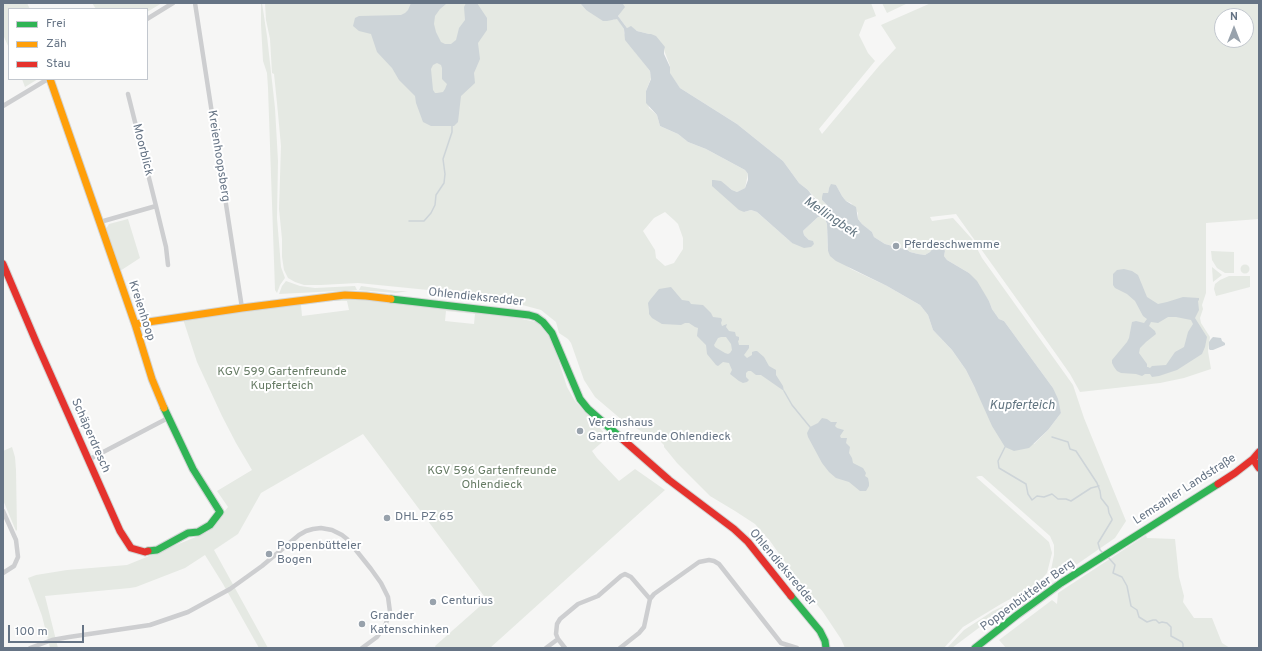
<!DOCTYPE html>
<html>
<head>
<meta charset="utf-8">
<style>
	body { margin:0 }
	#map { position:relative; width:1262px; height:651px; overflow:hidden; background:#f6f6f5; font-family:Overpass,sans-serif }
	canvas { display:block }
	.frame { position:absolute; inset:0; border:4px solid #667485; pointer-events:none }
	.legend { position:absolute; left:8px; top:8px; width:140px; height:72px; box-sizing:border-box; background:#fff; border:1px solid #c2c7ce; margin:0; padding:5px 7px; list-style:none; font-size:12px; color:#667485 }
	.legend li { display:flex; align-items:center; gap:8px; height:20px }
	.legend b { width:20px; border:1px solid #c2c7ce }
	.north { position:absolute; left:1214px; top:8px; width:40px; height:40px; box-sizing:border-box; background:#fff; border:1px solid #c2c7ce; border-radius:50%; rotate:0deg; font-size:11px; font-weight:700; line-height:16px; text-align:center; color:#667485 }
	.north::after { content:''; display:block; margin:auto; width:14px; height:18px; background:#98a2ac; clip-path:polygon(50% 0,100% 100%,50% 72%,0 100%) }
	.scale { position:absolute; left:8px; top:625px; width:76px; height:18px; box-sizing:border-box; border:2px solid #667485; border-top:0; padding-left:5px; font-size:12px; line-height:14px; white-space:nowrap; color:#667485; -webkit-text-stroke:3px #fff; paint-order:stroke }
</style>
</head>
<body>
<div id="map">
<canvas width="1262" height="651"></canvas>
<div class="frame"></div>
<ul class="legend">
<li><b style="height:5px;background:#30b455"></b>Frei</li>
<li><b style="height:5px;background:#ff9f0a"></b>Zäh</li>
<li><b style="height:5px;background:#e5322d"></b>Stau</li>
</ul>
<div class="north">N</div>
<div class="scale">100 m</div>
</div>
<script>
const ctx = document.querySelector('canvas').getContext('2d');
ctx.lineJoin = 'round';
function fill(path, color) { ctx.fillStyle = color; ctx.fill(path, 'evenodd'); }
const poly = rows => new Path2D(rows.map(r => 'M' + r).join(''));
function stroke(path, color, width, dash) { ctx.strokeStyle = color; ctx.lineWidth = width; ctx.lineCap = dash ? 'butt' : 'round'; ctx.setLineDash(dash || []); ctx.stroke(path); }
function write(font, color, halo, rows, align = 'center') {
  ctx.font = font + ' Overpass,sans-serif'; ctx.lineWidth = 4; ctx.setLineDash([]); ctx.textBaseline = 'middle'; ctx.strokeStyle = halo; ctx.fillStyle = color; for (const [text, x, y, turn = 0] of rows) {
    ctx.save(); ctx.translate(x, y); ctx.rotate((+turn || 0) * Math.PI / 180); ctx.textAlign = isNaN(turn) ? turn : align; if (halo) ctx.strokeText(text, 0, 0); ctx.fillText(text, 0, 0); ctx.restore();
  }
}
fill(poly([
	[3,3,27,3,30,9,9,9,9,48,4,37,3,41],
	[92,3,162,3,147,12,147,9,96,9],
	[261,3,262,3,267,36,275,108,278,161,277,218,281,267,285,278,280,285,277,293,275,290,268,88,267,73,263,61,261,25],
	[265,3,580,3,586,10,613,20,617,18,624,29,624,33,636,53,650,71,651,78,646,91,649,108,657,115,660,126,678,134,688,142,706,149,745,170,748,174,745,188,737,192,732,190,727,186,744,212,751,210,757,212,792,243,809,240,804,235,803,231,805,229,818,217,824,217,827,224,828,251,851,269,887,286,920,305,928,315,933,330,952,350,966,370,975,388,1034,444,1048,430,1061,413,1053,388,1004,321,999,319,992,309,989,301,969,273,947,260,944,256,945,251,933,248,930,252,925,255,918,254,910,252,906,249,900,248,885,244,874,237,872,232,862,224,858,219,858,213,851,203,846,201,842,196,836,185,829,188,828,193,822,200,828,206,827,212,820,211,818,201,808,190,799,183,783,161,737,124,680,88,669,73,670,66,664,50,649,34,637,31,631,27,627,28,618,16,623,4,621,3,871,3,876,16,865,20,859,35,868,53,875,61,819,129,822,134,879,66,896,48,881,25,931,3,1259,3,1259,219,1206,223,1206,293,1202,305,1203,309,1200,318,1201,323,1210,337,1208,351,1211,369,1184,378,1160,383,1080,392,1070,374,1056,354,956,214,930,217,932,221,953,218,972,239,982,258,1073,385,1084,418,1126,521,1115,538,1060,576,1050,575,1054,555,1054,545,1050,536,982,476,979,476,976,477,1049,542,1052,553,1047,573,1036,585,1001,604,963,627,944,648,845,648,841,639,823,612,802,586,770,541,755,524,735,511,710,496,677,463,664,447,664,445,657,438,653,438,622,420,595,397,584,380,571,343,568,339,559,333,556,322,541,310,515,303,498,297,358,283,321,285,304,285,295,282,288,278,284,270,282,257,282,239,279,209,281,146,277,103,274,74,272,73,270,39,266,20],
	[1222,16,1246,16,1246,40,1222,40],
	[665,212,674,220,678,224,683,238,683,249,674,263,665,266,656,258,655,250,643,231,654,218],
	[882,3,908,3,887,13],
	[22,79,38,79,25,87],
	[128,219,140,258,120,271,106,229,109,224],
	[1211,251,1234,252,1234,273,1225,273,1217,268,1212,260],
	'1240.5 269a4.5 4.5 0 1 1 9 0a4.5 4.5 0 1 1-9 0Z',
	[1212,267,1222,275,1213,282],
	[1229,276,1250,276,1250,287,1216,296,1214,289,1215,284,1220,280],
	[286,281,300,286,315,288,355,286,357,290,279,294,282,286],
	[361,286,396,291,408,291,396,293,359,290],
	[336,297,361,298,503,315,536,322,550,334,567,387,575,401,608,437,592,451,597,458,619,481,635,469,665,490,490,648,436,648,435,646,487,600,363,434,261,493,238,534,214,550,268,648,259,648,223,584,205,555,185,568,136,587,130,588,45,596,58,648,50,648,42,616,28,578,36,575,67,570,127,565,208,532,228,507,217,491,252,470,236,443,222,416,197,362,183,319],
	[325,301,347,301,349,310,302,316,301,305],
	[446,311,475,314,474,324,445,321],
	[12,447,15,457,16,470,17,530,16,531,3,500,3,451],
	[1146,535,1147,538,1175,539,1179,577,1184,596,1183,602,1194,618,1212,618,1222,643,1230,648,1006,648,999,640,1052,600,1057,604,1058,593],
	[1016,600,952,648,947,648,964,630,993,611]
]), '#e5e9e3');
fill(poly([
	[411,3,460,3,446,4,440,9,435,16,434,24,436,32,441,42,445,44,451,44,456,40,459,28,465,20,464,7,466,3,477,3,487,18,487,30,478,43,480,59,474,73,475,83,461,96,458,122,454,126,431,126,423,122,416,103,415,96,399,80,392,68,377,52,371,34,359,31,353,26,355,18,359,16,401,15,405,13,408,10],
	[437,63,441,65,442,68,442,79,447,84,445,89,443,92,437,93,435,93,433,90,431,69,433,65],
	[580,3,621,3,623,4,625,7,618,16,627,28,631,26,637,31,649,34,651,34,656,36,665,47,664,50,664,54,670,67,670,73,680,88,737,124,783,161,799,183,808,190,814,198,818,201,820,212,827,212,828,206,822,200,822,197,823,193,828,193,829,188,831,184,836,185,842,196,846,201,856,207,858,219,862,224,872,232,874,237,885,244,900,248,906,249,910,252,918,254,925,255,930,252,933,248,938,246,943,248,945,251,944,256,947,260,969,273,977,281,989,301,992,309,999,319,1004,321,1053,388,1058,399,1061,413,1048,430,1029,448,1014,451,1005,447,992,426,975,388,966,370,952,350,933,330,928,315,920,305,887,286,836,261,830,256,828,251,827,224,824,217,818,217,805,229,803,231,804,235,809,240,813,241,814,244,811,247,804,248,792,243,757,212,751,210,744,212,739,210,712,186,712,180,714,180,721,181,732,190,737,192,745,188,748,180,748,174,745,170,706,149,688,142,678,134,660,126,657,115,646,103,646,91,651,79,650,71,625,40,624,29,617,19,607,21,603,21,586,10],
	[1124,269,1132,271,1138,275,1147,297,1158,304,1167,302,1183,297,1199,298,1199,300,1198,301,1199,310,1195,318,1207,337,1205,347,1202,354,1177,370,1159,376,1152,377,1150,374,1145,374,1142,376,1136,374,1121,373,1117,371,1114,367,1112,363,1112,360,1127,342,1129,338,1132,322,1136,321,1144,323,1147,319,1143,316,1135,301,1127,294,1115,288,1113,285,1113,274,1117,270],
	[1168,317,1176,317,1191,320,1193,324,1188,332,1184,347,1175,352,1166,365,1152,366,1150,368,1148,367,1147,367,1147,364,1139,353,1140,348,1146,342,1156,334,1155,331,1149,326,1151,322,1158,323],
	[671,287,682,300,689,301,691,304,703,305,711,313,713,317,721,318,722,320,721,323,722,326,727,324,726,327,729,331,735,332,736,336,739,337,739,340,738,341,739,345,749,345,749,348,744,355,747,358,752,355,752,352,755,351,757,351,764,357,769,366,776,370,776,375,783,386,784,391,761,375,756,375,751,371,748,371,746,373,746,377,749,380,747,382,743,383,739,381,730,374,732,370,729,363,723,362,718,366,716,365,707,354,706,345,697,336,698,328,695,327,689,323,685,323,681,325,662,324,652,318,649,314,649,311,648,303,650,300,659,289],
	[721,337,726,337,731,344,732,350,730,353,728,354,725,353,715,347,714,345,718,338],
	[1213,337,1221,338,1222,341,1225,343,1225,345,1213,350,1210,350,1209,349,1209,342,1211,339],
	[822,418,827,419,831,422,837,422,835,426,837,428,844,430,840,436,841,438,847,438,846,443,850,447,849,453,852,458,853,463,863,468,866,473,865,476,868,478,869,483,869,486,866,491,860,491,849,482,836,478,829,472,822,463,808,437,807,433,810,427,818,423]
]), '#cdd4d8');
stroke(poly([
	[409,221,424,221,431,213,435,205,436,195,444,183,445,174,443,159,452,132,452,126],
	[784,391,792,405,810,427],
	[1052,437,1068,442,1070,449,1076,451,1097,483,1100,491,1101,498,1108,507,1109,513,1112,519,1112,520,1098,543,1100,550,1104,554],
	[1005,447,998,461,999,468,1026,484,1028,494,1032,500,1037,496,1044,497,1052,494,1058,499,1066,499,1071,501,1091,488,1099,486],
	[1107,556,1115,565,1113,573,1122,577,1127,586,1131,606,1137,610,1139,617,1147,622,1153,620,1156,620,1159,623,1162,622,1167,623,1171,627,1171,636,1182,642,1183,644,1183,648]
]), '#cdd4d8', 1.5);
const fast = poly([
	[391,299,529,315,536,317,543,322,552,333,580,399,588,409,620,437],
	[148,551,157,550,188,533,198,532,210,525,220,512,193,469,164,408],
	[791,596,820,631,825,641,826,648],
	[975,648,1017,615,1061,583,1218,484]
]);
const slow = poly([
	[50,79,135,324,152,379,164,408],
	[135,324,242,308,345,295,366,296,391,299]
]);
const jam = poly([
	[3,264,37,344,120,531,131,548,145,552,148,551],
	[620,437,669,480,734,529,748,542,791,596],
	[1253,459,1259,468],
	[1218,484,1235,473,1253,459,1259,452]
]);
stroke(fast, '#d2d4d4', 9);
stroke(slow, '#d2d4d4', 9);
stroke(jam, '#d2d4d4', 9);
stroke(poly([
	[195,3,242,308],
	[147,19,173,3],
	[3,106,48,79],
	[156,206,166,247,168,265],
	[100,222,156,206,128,94],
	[88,460,168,418],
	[3,511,16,540,18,557,14,566,3,573],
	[30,648,52,640,69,637,150,625,188,612,230,589,262,566,299,535,306,531,313,529,321,528,332,530,342,535,347,539,371,569,381,583,388,597,390,612,385,626,377,637,362,648],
	[546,648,558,639],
	[565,648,558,639,556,634,557,624,560,619,578,604,598,596,621,576,625,574,631,577,650,599],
	[620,648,639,633,644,627,650,599,654,594,699,562,709,560,714,561,719,564,781,643,797,648]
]), '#cdced0', 4.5);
stroke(fast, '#30b455', 7);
stroke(slow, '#ff9f0a', 7);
stroke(jam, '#e5322d', 7);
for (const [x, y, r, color] of [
	[896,246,4,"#98a2ac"],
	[580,431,4,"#98a2ac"],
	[387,518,4,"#98a2ac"],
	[269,554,4,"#98a2ac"],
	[433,602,4,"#98a2ac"],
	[362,624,4,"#98a2ac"]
]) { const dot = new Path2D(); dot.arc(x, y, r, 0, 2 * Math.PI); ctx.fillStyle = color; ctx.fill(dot); stroke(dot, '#fff', 1.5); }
write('12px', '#667485', '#fff', [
	["Moorblick",142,150,76],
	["Kreienhoopsberg",218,156,81],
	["Ohlendieksredder",476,298,6],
	["Kreienhoop",141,311,72],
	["Schäperdresch",90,436,66],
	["Lemsahler Landstraße",1185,490,-33],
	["Ohlendieksredder",782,568,50],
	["Poppenbütteler Berg",1028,596,-36]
]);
write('12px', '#667485', '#fff', [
	["Pferdeschwemme",904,246],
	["Vereinshaus",588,424],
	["Gartenfreunde Ohlendieck",588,438],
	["DHL PZ 65",395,518],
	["Poppenbütteler",277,547],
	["Bogen",277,561],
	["Centurius",441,602],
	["Grander",370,617],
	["Katenschinken",370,631]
], 'left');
write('12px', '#677c65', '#fff', [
	["KGV 599 Gartenfreunde",282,373],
	["Kupferteich",282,387],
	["KGV 596 Gartenfreunde",492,472],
	["Ohlendieck",492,486]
]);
write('italic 13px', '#627581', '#fff', [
	["Mellingbek",830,218,34],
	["Kupferteich",1022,406]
]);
</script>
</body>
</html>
